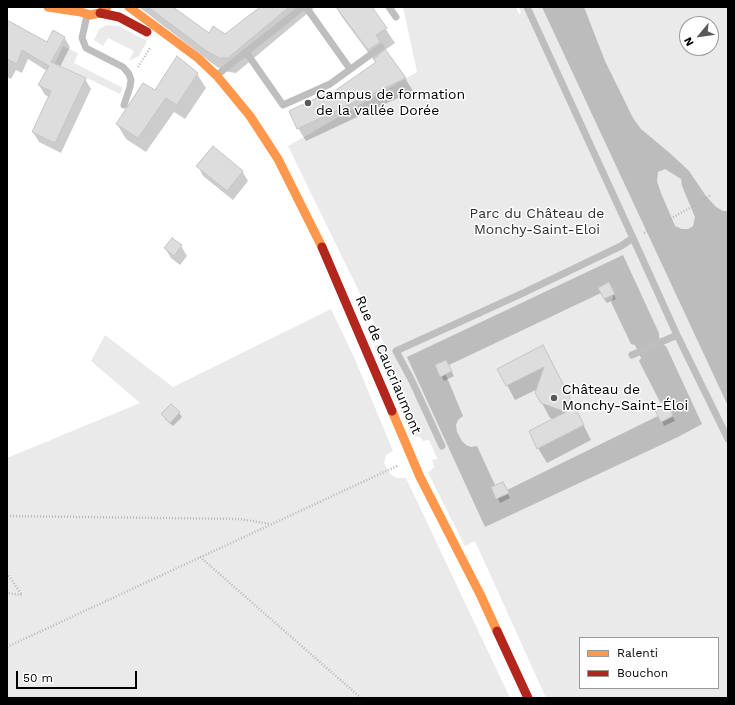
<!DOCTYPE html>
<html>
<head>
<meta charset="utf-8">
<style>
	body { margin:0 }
	#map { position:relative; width:735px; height:705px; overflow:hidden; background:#fff; font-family:"Work Sans",sans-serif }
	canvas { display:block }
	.frame { position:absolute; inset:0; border:8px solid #000; pointer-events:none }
	.legend { position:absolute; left:579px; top:637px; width:140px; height:52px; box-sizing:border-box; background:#fff; border:1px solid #999; margin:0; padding:5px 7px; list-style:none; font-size:12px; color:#000 }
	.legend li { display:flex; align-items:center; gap:8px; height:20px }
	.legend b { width:20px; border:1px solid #999 }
	.north { position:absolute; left:679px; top:16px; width:40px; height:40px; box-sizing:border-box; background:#fff; border:1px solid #999; border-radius:50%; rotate:241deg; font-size:11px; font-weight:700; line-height:16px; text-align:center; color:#000 }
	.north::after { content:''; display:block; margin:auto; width:14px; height:18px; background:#595959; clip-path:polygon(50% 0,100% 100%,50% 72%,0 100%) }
	.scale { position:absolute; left:16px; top:671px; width:121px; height:18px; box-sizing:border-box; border:2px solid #000; border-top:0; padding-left:5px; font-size:12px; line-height:14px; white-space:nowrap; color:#000; -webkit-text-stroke:3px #fff; paint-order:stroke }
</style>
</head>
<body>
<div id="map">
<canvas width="735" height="705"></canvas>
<div class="frame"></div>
<ul class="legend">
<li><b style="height:5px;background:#ff974d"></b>Ralenti</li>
<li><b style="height:5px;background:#b3261e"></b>Bouchon</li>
</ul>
<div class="north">N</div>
<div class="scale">50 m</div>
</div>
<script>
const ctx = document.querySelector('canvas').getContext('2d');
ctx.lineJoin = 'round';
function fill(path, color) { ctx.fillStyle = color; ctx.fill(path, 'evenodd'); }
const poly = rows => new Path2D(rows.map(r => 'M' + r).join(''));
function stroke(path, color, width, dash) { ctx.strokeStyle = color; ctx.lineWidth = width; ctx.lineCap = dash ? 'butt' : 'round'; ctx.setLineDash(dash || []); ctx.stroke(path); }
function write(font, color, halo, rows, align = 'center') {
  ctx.font = font + ' "Work Sans",sans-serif'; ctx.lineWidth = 3; ctx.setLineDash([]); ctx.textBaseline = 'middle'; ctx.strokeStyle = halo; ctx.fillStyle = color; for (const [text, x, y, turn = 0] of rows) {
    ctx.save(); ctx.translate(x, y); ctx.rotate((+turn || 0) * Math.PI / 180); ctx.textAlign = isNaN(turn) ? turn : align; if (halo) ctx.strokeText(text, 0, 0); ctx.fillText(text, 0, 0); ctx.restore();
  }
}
fill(poly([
	[403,7,516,7,519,14,521,13,519,7,728,7,728,698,546,698,475,541,465,546,428,473,434,467,432,460,436,459,438,460,429,440,423,441,420,437,412,436,374,346,384,343,288,146,417,72],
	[687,24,711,24,711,48,687,48],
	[580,638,718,638,718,688,580,688],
	[107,25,119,26,147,41,139,56,129,61,134,51,108,38,103,46,94,40,99,29],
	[63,46,78,53,74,63,123,88,120,94,55,63],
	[331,309,354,357,393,451,386,455,384,463,390,474,397,478,406,478,510,698,7,698,7,458,140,403,91,361,105,335,173,387]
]), '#eaeaea');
fill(poly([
	[542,7,584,7,605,61,633,118,641,129,672,155,689,171,706,196,716,207,723,211,728,211,728,406],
	[665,169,681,179,682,186,695,217,693,226,688,229,682,229,675,226,661,193,657,181,658,172],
	[623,255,659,333,659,337,663,345,666,346,702,424,678,437,485,527,407,357],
	[609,282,613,295,613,298,611,302,631,344,635,345,641,358,639,361,660,402,663,403,664,406,668,404,673,416,661,422,658,416,507,490,508,494,496,499,491,487,495,485,477,446,471,447,466,445,462,441,457,432,456,425,458,420,463,416,446,375,440,377,435,365,446,360,449,365,601,293,598,288]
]), '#bcbcbc');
fill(poly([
	[139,7,168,7,209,34,225,36,260,8,259,7,315,7,236,73,229,72,217,67],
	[336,7,371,7,395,43,385,50,405,78,413,91,306,141,298,128,326,99,376,63,342,17],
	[7,22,47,43,64,37,70,47,60,67,85,79,91,89,61,153,39,142,33,132,49,97,45,95,39,85,47,71,28,59,22,73,16,70,11,79,7,77],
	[197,74,206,88,185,119,174,112,146,152,126,139,117,124,155,92],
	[198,166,242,171,248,181,233,200,203,176],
	[181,246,187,256,180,265,171,258,165,248],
	[611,288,616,299,607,303,604,299],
	[446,361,454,376,444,381,436,366],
	[551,361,591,440,547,463,538,448,554,419,550,418,542,403,538,389,515,400,507,385],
	[171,405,179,413,182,417,173,426,165,419,162,414],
	[657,410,670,410,675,421,664,426],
	[493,488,505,488,510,498,500,503]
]), '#0003');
const building = poly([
	[148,7,173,7,209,33,213,26,225,34,260,7,289,7,228,58,220,58,208,52,148,7],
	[336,7,372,7,387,28,376,35,380,42,368,50,336,7],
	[7,20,47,42,53,30,65,37,51,62,86,78,55,143,32,132,51,91,38,85,49,66,22,50,17,64,7,59,7,20],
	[385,49,406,78,297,129,289,111,325,94,326,97,376,62,374,59,385,49],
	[177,56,198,73,177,105,166,98,138,138,116,124,143,83,155,90,177,56],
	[213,146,243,171,227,191,196,166,213,146],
	[172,238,182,245,174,256,164,248,172,238],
	[609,282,615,294,604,299,598,288,609,282],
	[543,345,584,425,537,449,529,431,566,412,541,403,535,393,544,367,506,386,497,369,543,345],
	[446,360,452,371,440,377,435,365,446,360],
	[171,404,180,412,170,423,161,414,171,404],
	[668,404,673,416,661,422,655,410,668,404],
	[503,482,509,493,496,499,491,487,503,482]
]);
fill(building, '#ddd');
stroke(building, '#c5c5c5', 1);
stroke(poly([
	[138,67,150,48],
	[644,233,690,208,711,195],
	[7,516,240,519,270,524],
	[200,557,361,698],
	[7,573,22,595,7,593],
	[7,647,397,466]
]), '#b8b8b8', 2.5, [1, 2]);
stroke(poly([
	[306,7,350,69],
	[389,7,396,17],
	[87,15,82,38,86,48,123,67,129,74,131,80,130,87,124,105],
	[246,52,283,105,330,84,381,47],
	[217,75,303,7],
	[633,238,677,335],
	[632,355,677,335,728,439],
	[442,446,412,381,396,351,521,294,621,246,633,238,527,7]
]), '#bebebe', 7);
stroke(poly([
	[48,7,81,12],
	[75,7,81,12,90,15,100,13,107,7],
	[129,7,198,58,217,76,250,116,278,159,322,247],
	[392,411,420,477,480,594,497,631]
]), '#ff974d', 9);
stroke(poly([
	[100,13,119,17,147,32],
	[322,247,392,411],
	[497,631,528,698]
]), '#b3261e', 9);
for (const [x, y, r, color] of [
	[308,103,4,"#595959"],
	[554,398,4,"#595959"]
]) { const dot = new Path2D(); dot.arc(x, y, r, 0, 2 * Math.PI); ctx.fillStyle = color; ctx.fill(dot); stroke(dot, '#fff', 1.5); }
write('14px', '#000', '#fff', [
	["Campus de formation",316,95],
	["de la vallée Dorée",316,111],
	["Château de",562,390],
	["Monchy-Saint-Éloi",562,406]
], 'left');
write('14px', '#303030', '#fff', [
	["Parc du Château de",537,214],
	["Monchy-Saint-Eloi",537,230]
]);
write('14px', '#000', '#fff', [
	["Rue de Caucriaumont",388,365,67]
]);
</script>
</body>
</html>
